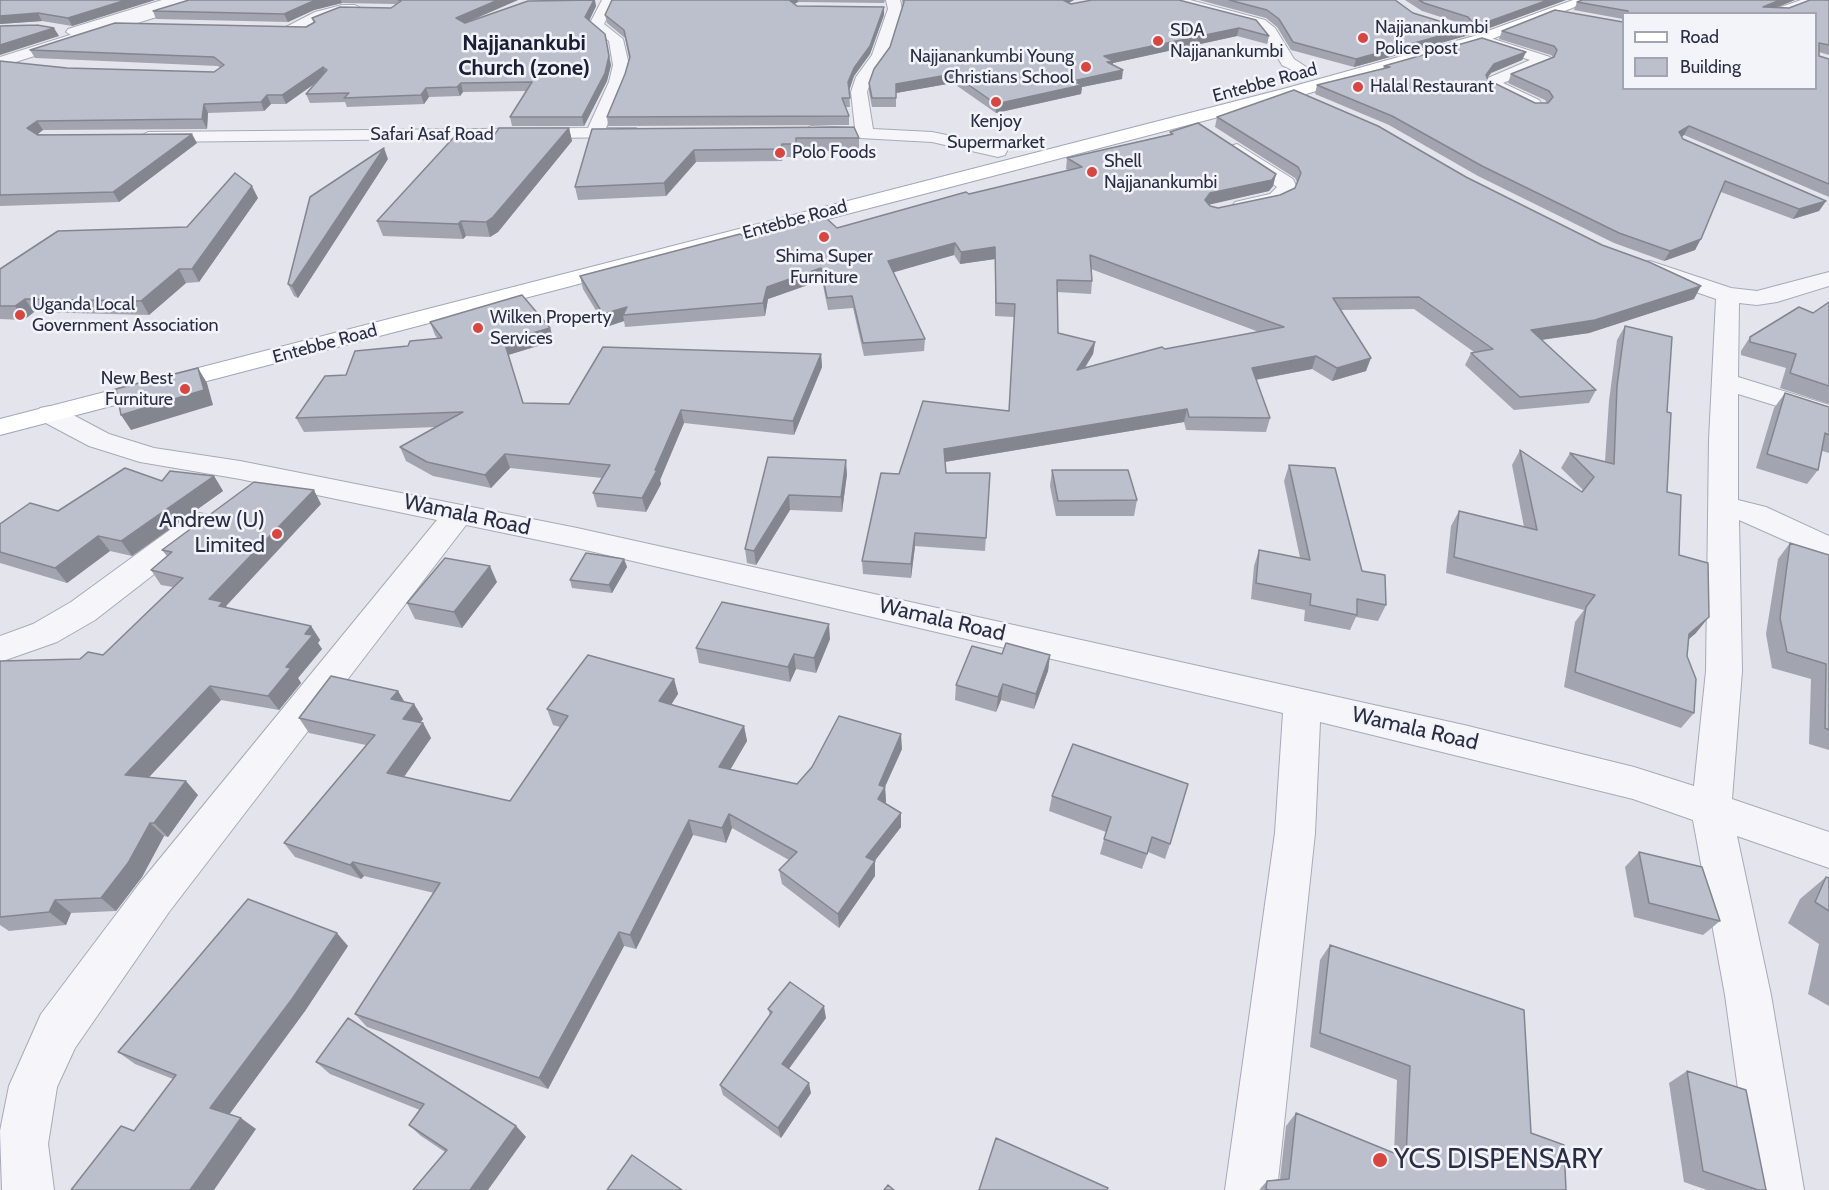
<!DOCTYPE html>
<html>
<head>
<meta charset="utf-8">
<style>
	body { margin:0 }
	#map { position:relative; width:1829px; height:1190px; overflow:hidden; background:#e3e4ec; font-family:Cabin,sans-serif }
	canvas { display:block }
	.legend { position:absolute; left:1622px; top:12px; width:195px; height:78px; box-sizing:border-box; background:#f3f4f9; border:2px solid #a2a5b1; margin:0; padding:8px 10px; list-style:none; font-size:18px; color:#292e45 }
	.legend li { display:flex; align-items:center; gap:12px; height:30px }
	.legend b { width:30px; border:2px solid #a2a5b1 }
</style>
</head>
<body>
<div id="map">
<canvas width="1829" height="1190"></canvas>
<ul class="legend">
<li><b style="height:8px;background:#fff"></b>Road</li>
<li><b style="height:16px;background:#bcbfcc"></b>Building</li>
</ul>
</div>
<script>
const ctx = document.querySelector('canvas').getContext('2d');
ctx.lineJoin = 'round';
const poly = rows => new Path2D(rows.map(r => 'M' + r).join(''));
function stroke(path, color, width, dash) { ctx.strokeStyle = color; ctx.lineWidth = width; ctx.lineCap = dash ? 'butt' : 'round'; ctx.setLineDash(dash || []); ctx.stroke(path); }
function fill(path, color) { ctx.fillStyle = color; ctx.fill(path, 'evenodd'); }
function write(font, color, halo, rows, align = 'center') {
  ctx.font = font + ' Cabin,sans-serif'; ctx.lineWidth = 5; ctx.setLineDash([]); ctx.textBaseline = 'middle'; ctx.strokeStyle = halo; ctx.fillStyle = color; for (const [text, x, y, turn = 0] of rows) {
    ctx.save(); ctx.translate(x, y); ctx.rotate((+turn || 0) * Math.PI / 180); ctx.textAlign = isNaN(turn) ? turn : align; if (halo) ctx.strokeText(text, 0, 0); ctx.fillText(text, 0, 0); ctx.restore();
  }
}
const minor = poly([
	[162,0,183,0,181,3,78,35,73,36,66,32,68,29,162,0],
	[602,0,616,0,604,24,623,39,629,65,625,82,606,128,636,128,645,133,642,137,148,142,139,137,148,132,588,128,609,82,613,65,609,41,589,25,602,0],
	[886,0,900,0,902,9,888,55,872,77,867,92,873,129,932,132,1005,147,1007,151,1005,155,998,157,932,142,805,135,802,131,811,126,855,128,851,92,856,77,872,55,888,9,886,0],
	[1167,0,1190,0,1265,20,1275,28,1294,59,1314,72,1306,77,1282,65,1264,34,1255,26,1169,3,1167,0],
	[1801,0,1823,0,1785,14,1761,14,1801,0],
	[342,5,355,5,362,9,355,13,325,18,294,32,289,33,282,29,315,12,342,5],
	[1481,35,1550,57,1552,60,1550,63,1503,83,1539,100,1542,104,1539,108,1527,108,1487,88,1485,85,1488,78,1530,60,1476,42,1474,39,1476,36,1481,35],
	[1237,144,1293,179,1297,188,1284,202,1242,212,1235,210,1232,206,1235,202,1270,194,1277,187,1230,154,1228,150,1230,146,1237,144],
	[1650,261,1731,288,1757,291,1829,272,1829,286,1777,302,1757,305,1739,303,1738,377,1829,405,1829,422,1738,394,1738,500,1766,507,1829,536,1829,560,1739,520,1742,671,1732,799,1829,832,1829,868,1737,836,1771,995,1804,1190,1752,1190,1725,995,1693,820,1633,799,1320,722,1315,833,1277,1190,1225,1190,1275,833,1283,713,577,548,466,525,169,912,75,1048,57,1087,48,1144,54,1190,2,1190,0,1131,9,1086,41,1014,139,884,437,520,240,479,140,462,89,446,40,420,36,414,40,408,50,406,60,408,109,434,154,448,240,461,577,528,1464,725,1634,767,1694,786,1706,671,1709,440,1716,299,1642,273,1639,268,1642,263,1650,261],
	[200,513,211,516,215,523,211,530,95,620,57,642,0,662,0,636,33,624,71,602,189,516,200,513]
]);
const tertiary = poly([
	[181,0,202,0,200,3,0,67,0,57,181,0]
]);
const primary = poly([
	[1573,0,1593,0,1484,42,1299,96,0,435,0,419,1287,88,1474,36,1573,0]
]);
stroke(minor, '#a7aab7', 2);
stroke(tertiary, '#a7aab7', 2);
stroke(primary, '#a1a6b8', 2);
fill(minor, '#f6f6fa');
fill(tertiary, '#f6f6fa');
fill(primary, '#fff');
fill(poly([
	[0,0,155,0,72,26,42,21,0,24],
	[189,0,518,0,465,23,596,6,589,21,611,65,607,81,584,126,512,126,510,117,527,91,463,92,460,96,429,97,424,104,347,107,345,102,310,103,306,94,316,82,286,104,271,104,264,111,208,113,207,129,43,130,37,134,197,143,119,202,0,206,0,61,67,68,214,72,220,68,218,66,35,58,30,50,306,27,314,23,312,18,391,8,396,5,394,4,342,3,314,10,288,22,156,19,153,11],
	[612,0,885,0,884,3,798,2,794,4,797,6,884,15,870,54,854,76,849,90,850,107,845,107,849,116,849,125,608,126,607,117,625,74,629,58,625,38,607,23,605,15],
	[902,0,1074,0,1068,3,1071,4,1179,0,1269,36,1267,44,1237,36,1113,63,1113,65,1122,79,1082,87,1081,94,996,113,953,83,896,93,896,107,872,107,869,92,869,83,890,47,903,5],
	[1199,0,1395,0,1413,13,1462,28,1466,26,1466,25,1422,11,1405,0,1566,0,1473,34,1354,67,1291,50,1277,27,1266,18],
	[1795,0,1776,7,1789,8,1829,0,1829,55,1819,52,1819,56,1829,59,1829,197,1684,135,1682,137,1683,139,1826,201,1819,211,1793,219,1721,192,1695,250,1664,261,1614,243,1478,176,1389,125,1315,94,1317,85,1383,69,1384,66,1526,52,1522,60,1491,73,1487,78,1488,80,1535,103,1547,103,1545,100,1508,83,1511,74,1553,57,1551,55,1499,39,1502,31,1555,10,1623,88,1815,14,1623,14,1623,19,1574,10,1577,2],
	[1217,117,1466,177,1694,299,1589,333,1542,340,1596,390,1589,403,1514,410,1465,365,1471,353,1474,352,1414,309,1341,310,1366,371,1332,381,1312,369,1256,380,1270,418,1266,432,1186,430,1184,422,945,462,946,473,990,473,985,551,915,546,911,578,863,574,862,561,899,474,1009,410,1014,317,995,316,995,259,960,264,954,255,893,272,925,339,924,351,864,356,853,308,828,310,822,280,768,299,765,316,625,327,624,321,606,327,583,289,580,276,743,236,837,228,969,194,1068,170,1066,169,1067,158,1170,134,1170,132,1276,174,1273,186,1269,191,1209,204,1210,206,1218,208,1280,195,1295,188,1297,182,1295,178,1215,127],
	[1091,269,1259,332,1165,349,1085,368,1093,354,1095,342,1058,333,1057,292,1091,294,1092,281],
	[569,128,572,141,498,232,490,237,466,236,463,239,383,236,377,221,493,137],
	[592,129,859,138,859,151,797,151,797,157,783,157,782,161,696,162,666,196,578,200,575,187],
	[388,159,298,298,294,296,288,284],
	[258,198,199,282,186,283,149,315,34,312,24,320,0,319,0,269,187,227],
	[1829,302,1829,404,1780,388,1786,368,1741,355,1741,351,1750,337,1813,313],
	[430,322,550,328,554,341,508,355,523,404,569,404,821,354,822,367,794,435,684,423,660,480,661,484,646,512,597,507,593,493,602,478,510,468,491,488,433,476,406,461,400,447,436,427,304,432,296,418,346,375,408,346,438,339,435,335],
	[1625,326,1667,412,1667,492,1679,555,1696,633,1689,639,1687,656,1694,713,1681,728,1564,687,1575,622,1584,610,1446,573,1451,526,1459,511,1524,527,1512,465,1520,450,1582,492,1583,490,1561,468,1570,453,1605,462,1609,401,1617,340],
	[1785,393,1829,407,1829,453,1822,451,1818,470,1807,484,1756,468,1774,408],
	[768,457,847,474,842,512,790,510,756,565,747,563,745,549],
	[1289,465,1386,605,1378,621,1356,617,1350,630,1304,621,1305,610,1251,599,1254,566,1259,550,1300,558,1284,481],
	[1052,470,1137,500,1134,516,1056,516,1050,486],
	[214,476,223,491,132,556,110,551,67,583,0,563,0,524,58,511,162,481],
	[321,504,226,606,227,608,311,626,320,640,318,643,322,649,298,678,301,683,279,710,221,700,149,777,198,795,168,837,164,836,142,877,116,911,71,913,66,925,9,931,0,925,0,661,80,659,103,655,173,587,161,585,151,570,167,556,162,550],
	[1790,543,1829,555,1829,750,1809,744,1811,679,1772,668,1766,634,1778,559],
	[624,559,627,567,612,593,572,588,570,580],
	[497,582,462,628,415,619,407,603],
	[830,639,816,673,796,669,790,682,699,663,696,648],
	[1002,654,1050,655,1048,671,1034,709,1001,700,996,712,955,700,956,685],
	[674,679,678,694,671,704,744,726,747,741,730,770,797,784,902,749,885,787,886,802,885,803,901,827,874,861,875,876,839,928,782,884,779,870,789,860,732,828,726,843,693,835,636,949,624,946,548,1089,367,1027,355,1014,434,893,364,876,361,879,295,857,284,843,366,745,309,733,299,718,398,691,404,702,414,704,423,719,420,723,423,723,431,738,404,777,510,801,560,727,553,725,547,709],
	[1073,744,1170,844,1165,859,1148,852,1142,869,1100,854,1106,832,1049,811,1052,796],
	[1639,852,1720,921,1703,935,1634,917,1625,867],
	[1826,877,1829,878,1829,1006,1808,994,1819,944,1788,923,1800,899],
	[1330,945,1531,1133,1566,1190,1259,1190,1267,1181,1280,1179,1286,1126,1296,1113,1394,1153,1397,1080,1310,1047,1320,960],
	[348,946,305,1011,229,1114,256,1129,134,1131,173,1079,135,1064,118,1052],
	[768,1009,826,1018,789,1069,811,1093,781,1138,723,1095,720,1085,770,1015],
	[316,1062,516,1126,526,1137,445,1152,421,1136,409,1125,420,1110,330,1074],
	[1687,1071,1766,1190,1707,1190,1684,1182,1669,1083]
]), '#a2a4af');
fill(poly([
	[126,0,155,0,72,26,68,18],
	[320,0,341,0,342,3,314,10,288,22,284,14,311,2],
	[498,0,518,0,458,26,456,18],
	[594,0,595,0,596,6,587,25,585,17],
	[788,0,798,0,798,2,789,7],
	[1061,0,1074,0,1061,7],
	[1548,0,1566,0,1473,34,1354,67,1356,59,1476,26],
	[1780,0,1795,0,1761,14,1763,7],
	[884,7,884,15,870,54,854,76,849,91,848,82,854,68],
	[38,13,42,21,0,24,0,16],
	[54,28,59,36,0,55,0,45],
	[1239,28,1237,36,1113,63,1112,70,1104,56],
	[605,34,611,65,607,81,584,126,582,117],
	[1526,52,1522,60,1491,73,1483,84,1486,75,1494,64],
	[323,67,327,75,286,104,282,95],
	[1123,70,1122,79,1082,87,1081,94,996,113,996,104,1073,81],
	[953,74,953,83,896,93,896,107,896,84],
	[461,83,463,92,460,96,457,87],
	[426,88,429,97,424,104,421,95],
	[267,95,271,104,264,111,261,102],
	[204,104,208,113,207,129,202,119],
	[37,121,43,130,33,138,27,128],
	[1689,126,1684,135,1674,142,1679,132],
	[569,128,572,141,498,232,490,237,486,222],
	[192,134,197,143,119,202,113,192],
	[782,144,783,157,782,161,781,149],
	[384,148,388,159,298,298,292,286],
	[694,150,696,162,666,196,664,183],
	[1276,174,1273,186,1269,191,1208,205,1205,200,1210,193],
	[252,186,258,198,199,282,192,269],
	[1826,201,1819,211,1793,219,1799,209],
	[461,221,466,236,463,239,458,224],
	[1701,239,1695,250,1664,261,1670,251],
	[955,243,954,255,888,274,888,261],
	[995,247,995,259,960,264,961,252],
	[821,268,822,280,768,299,765,316,763,303,767,287],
	[179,269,186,283,149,315,141,301],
	[1701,286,1694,299,1589,333,1525,342,1531,330],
	[25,299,34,312,24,320,15,306],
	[627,307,623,315,624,321,606,327,603,314],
	[550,328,554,341,508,355,504,341],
	[1095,342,1093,354,1075,383,1077,370],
	[821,354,822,367,794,435,793,421],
	[1316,356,1312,369,1248,381,1252,368],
	[1371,358,1366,371,1332,381,1337,368],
	[198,368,207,383,213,405,131,430,121,415],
	[1187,409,1184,422,944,462,944,449],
	[681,410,684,423,660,480,661,484,646,512,642,498],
	[505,454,510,468,491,488,485,475],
	[846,460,847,474,842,512,841,497],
	[214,476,223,491,132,556,121,541],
	[314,490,321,504,226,606,233,616,209,599],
	[789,495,790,510,756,565,754,551],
	[915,533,915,546,911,578,911,564],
	[98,536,110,551,67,583,55,568],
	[624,559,627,567,612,593,609,585],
	[490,566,497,582,462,628,454,612],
	[1709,617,1696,633,1677,649,1689,634],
	[829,624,830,639,816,673,814,658],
	[311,626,320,640,318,643,322,649,298,678,301,683,279,710,268,696,305,634],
	[794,654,796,669,790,682,788,667],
	[1050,655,1048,671,1034,709,1036,694],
	[674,679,678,694,664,716,659,701],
	[1003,684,1001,700,996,712,998,697],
	[210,686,221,700,138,789,125,775],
	[398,691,407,706,391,699],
	[414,704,423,719,412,734,403,719],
	[423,723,431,738,396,788,387,773],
	[744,726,747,741,723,782,719,767],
	[901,734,902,749,882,793,885,787,886,802,879,814,879,785],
	[186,781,198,795,168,837,154,823],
	[901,813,901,827,867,871,866,857],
	[729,814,732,828,726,843,722,828],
	[689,820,693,835,636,949,630,935],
	[150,823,164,836,142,877,116,911,101,898],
	[875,861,875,876,839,928,838,914],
	[353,862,364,876,361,879,350,865],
	[55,900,71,913,66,925,49,912],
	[619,932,624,946,548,1089,539,1078],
	[337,933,348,946,305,1011,226,1119,210,1108],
	[824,1006,826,1018,784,1075,782,1064],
	[809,1083,811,1093,781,1138,778,1128],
	[241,1118,256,1129,214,1190,190,1190],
	[516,1126,526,1137,488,1190,470,1190]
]), '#84868f');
const building = poly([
	[0,0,126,0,68,18,38,13,0,16,0,0],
	[189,0,320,0,311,2,284,14,153,11,189,0],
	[398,0,498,0,456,18,465,23,528,1,594,0,585,17,605,34,609,56,605,73,582,117,510,117,532,82,461,83,457,87,426,88,421,95,344,98,349,93,306,94,327,70,323,67,282,95,267,95,261,102,204,104,202,119,37,121,27,128,38,135,192,134,113,192,0,195,0,61,67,68,214,72,224,65,214,57,30,50,115,23,306,27,315,22,312,18,340,7,391,8,401,1,398,0],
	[612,0,789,0,797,6,884,7,870,46,854,68,848,82,850,98,842,98,849,116,607,117,625,74,630,57,624,30,605,15,612,0],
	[904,0,1063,0,1071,4,1092,0,1179,0,1256,20,1269,36,1239,28,1104,56,1113,61,1107,62,1123,70,1073,81,1082,85,996,104,953,74,896,84,896,98,872,98,869,83,874,69,890,47,904,2,904,0],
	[1229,0,1395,0,1413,13,1462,28,1472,22,1468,17,1424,3,1419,0,1548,0,1476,26,1356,59,1293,42,1279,19,1267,10,1229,0],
	[1582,0,1780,0,1763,7,1789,8,1810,0,1829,0,1829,45,1819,43,1819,56,1829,59,1829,184,1689,126,1679,132,1683,139,1826,201,1799,209,1725,181,1701,239,1670,251,1619,233,1482,166,1392,116,1317,85,1390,67,1384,66,1482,38,1526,52,1494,64,1486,75,1488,80,1535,103,1548,103,1553,97,1549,91,1511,74,1554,57,1557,50,1554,46,1502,31,1555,10,1623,22,1623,88,1815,88,1815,14,1628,14,1628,11,1577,2,1582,0],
	[37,25,54,28,0,45,0,26,37,25],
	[1294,90,1378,126,1466,177,1602,245,1649,262,1701,286,1595,320,1531,330,1596,390,1520,397,1471,353,1493,349,1419,297,1333,298,1371,358,1337,368,1316,356,1252,368,1270,418,1189,417,1187,409,944,449,946,473,990,473,986,538,915,533,911,564,862,561,881,473,899,474,923,401,1009,411,1015,304,996,303,995,247,961,252,955,243,888,261,925,339,863,343,852,296,827,298,821,268,767,287,763,303,623,315,627,307,603,314,580,276,740,234,743,236,825,217,837,228,966,192,969,194,1082,167,1067,158,1173,134,1170,132,1198,123,1276,174,1272,180,1210,193,1205,200,1210,206,1218,208,1280,195,1295,188,1301,173,1298,167,1217,117,1294,90],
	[1090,255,1284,327,1165,349,1162,347,1077,370,1095,342,1058,333,1057,280,1092,281,1090,255],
	[854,127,859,138,796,138,796,144,782,144,781,149,694,150,664,183,575,187,592,129,854,127],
	[499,128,569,128,493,217,486,222,461,221,458,224,377,221,455,136,493,137,499,128],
	[384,148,292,286,288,284,310,197,384,148],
	[235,173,252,186,192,269,179,269,141,301,25,299,15,306,0,306,0,269,58,231,187,227,235,173],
	[522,295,550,328,504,341,523,403,569,404,603,347,821,354,793,421,681,410,655,470,657,470,642,498,593,493,610,465,505,454,485,475,427,462,400,447,463,412,296,418,325,376,346,375,355,351,408,346,410,341,442,338,430,322,522,295],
	[1829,302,1829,386,1790,373,1796,354,1750,342,1750,337,1799,307,1813,313,1829,302],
	[1625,326,1672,337,1667,412,1671,413,1667,492,1681,495,1679,555,1708,563,1709,617,1689,634,1687,656,1696,679,1694,713,1575,672,1586,607,1595,595,1454,557,1459,511,1537,530,1520,450,1582,492,1594,477,1570,453,1614,464,1617,386,1625,326],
	[198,368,204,390,121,415,116,389,198,368],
	[1785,393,1829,407,1829,435,1825,433,1818,470,1767,454,1785,393],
	[768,457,846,460,841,497,789,495,754,551,745,549,768,457],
	[1289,465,1335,468,1362,571,1385,575,1386,605,1357,599,1357,615,1310,605,1311,594,1256,583,1259,550,1310,560,1289,465],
	[125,468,162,481,170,471,214,476,121,541,98,536,55,568,0,552,0,524,30,503,58,511,125,468],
	[1052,470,1128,470,1137,500,1058,501,1052,470],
	[254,482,314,490,209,599,223,602,219,606,311,626,305,634,313,635,286,667,291,668,268,696,210,686,125,775,186,781,154,823,150,823,128,863,101,898,55,900,49,912,0,917,0,661,80,659,88,652,103,655,183,578,151,570,172,552,162,550,254,482],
	[1790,543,1829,555,1829,730,1825,728,1826,664,1787,652,1780,618,1790,543],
	[586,553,624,559,609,585,570,580,586,553],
	[445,558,490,566,454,612,407,603,445,558],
	[722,602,829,624,814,658,794,654,788,667,696,648,722,602],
	[1006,643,1050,655,1036,694,1003,684,998,697,956,685,972,646,1002,654,1006,643],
	[588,655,674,679,659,701,744,726,719,767,797,784,812,767,839,716,901,734,879,785,885,787,878,799,901,813,866,857,875,861,838,914,779,870,797,852,729,814,722,828,689,820,630,935,619,932,539,1078,355,1014,440,883,353,862,350,865,284,843,375,735,299,718,331,676,398,691,391,699,414,704,403,719,423,723,387,773,510,801,568,716,547,709,588,655],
	[1073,744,1188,784,1170,844,1152,837,1147,854,1104,839,1111,817,1052,796,1073,744],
	[1639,852,1702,867,1720,921,1649,903,1639,852],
	[1826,877,1829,878,1829,911,1815,902,1826,877],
	[248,899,337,933,292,999,210,1108,241,1118,190,1190,71,1190,121,1126,134,1131,176,1075,118,1052,248,899],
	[1330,945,1524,1010,1531,1133,1564,1145,1566,1190,1269,1190,1266,1189,1267,1181,1289,1179,1296,1113,1406,1158,1410,1066,1320,1033,1330,945],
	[790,982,824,1006,782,1064,809,1083,778,1128,720,1085,772,1012,768,1009,790,982],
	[348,1018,516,1126,470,1190,413,1190,447,1150,409,1125,424,1104,316,1062,348,1018],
	[1687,1071,1746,1090,1766,1190,1758,1190,1703,1171,1687,1071],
	[996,1138,1108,1188,1107,1190,979,1190,996,1138],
	[632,1155,682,1190,607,1190,632,1155],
	[888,1185,894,1190,884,1190,888,1185]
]);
fill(building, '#bcbfcc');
stroke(building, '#84868f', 1.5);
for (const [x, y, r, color] of [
	[1363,38,6,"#d84641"],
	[1158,41,6,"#d84641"],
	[1086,67,6,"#d84641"],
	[1358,87,6,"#d84641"],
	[996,102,6,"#d84641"],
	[780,153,6,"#d84641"],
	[1092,172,6,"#d84641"],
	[824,237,6,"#d84641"],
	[20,315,6,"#d84641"],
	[478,328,6,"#d84641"],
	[185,389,6,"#d84641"],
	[277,534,6,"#d84641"],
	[1380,1160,8,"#d84641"]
]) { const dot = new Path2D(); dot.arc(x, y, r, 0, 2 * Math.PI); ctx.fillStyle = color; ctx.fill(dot); stroke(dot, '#f3f4f9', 2); }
write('18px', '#292e45', '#f3f4f9', [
	["Najjanankumbi",1375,28],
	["Police post",1375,49],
	["SDA",1170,31],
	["Najjanankumbi",1170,52],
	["Najjanankumbi Young",1074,57,"right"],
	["Christians School",1074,78,"right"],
	["Halal Restaurant",1370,87],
	["Kenjoy",996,122,"center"],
	["Supermarket",996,143,"center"],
	["Polo Foods",792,153],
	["Shell",1104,162],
	["Najjanankumbi",1104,183],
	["Shima Super",824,257,"center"],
	["Furniture",824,278,"center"],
	["Uganda Local",32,305],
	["Government Association",32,326],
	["Wilken Property",490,318],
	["Services",490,339],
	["New Best",173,379,"right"],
	["Furniture",173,400,"right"]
], 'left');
write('18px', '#292e45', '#f3f4f9', [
	["Entebbe Road",1265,83,-15],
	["Safari Asaf Road",432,135],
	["Entebbe Road",795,220,-15],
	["Entebbe Road",325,344,-15]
]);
write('bold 22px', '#1b1f36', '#f3f4f9', [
	["Najjanankubi",524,44],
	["Church (zone)",524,69]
]);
write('22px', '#292e45', '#f3f4f9', [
	["Wamala Road",467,515,12],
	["Wamala Road",942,620,13],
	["Wamala Road",1415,729,13]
]);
write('22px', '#292e45', '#f3f4f9', [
	["Andrew (U)",265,521],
	["Limited",265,546]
], 'right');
write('27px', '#292e45', '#f3f4f9', [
	["YCS DISPENSARY",1394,1160]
], 'left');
</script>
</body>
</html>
